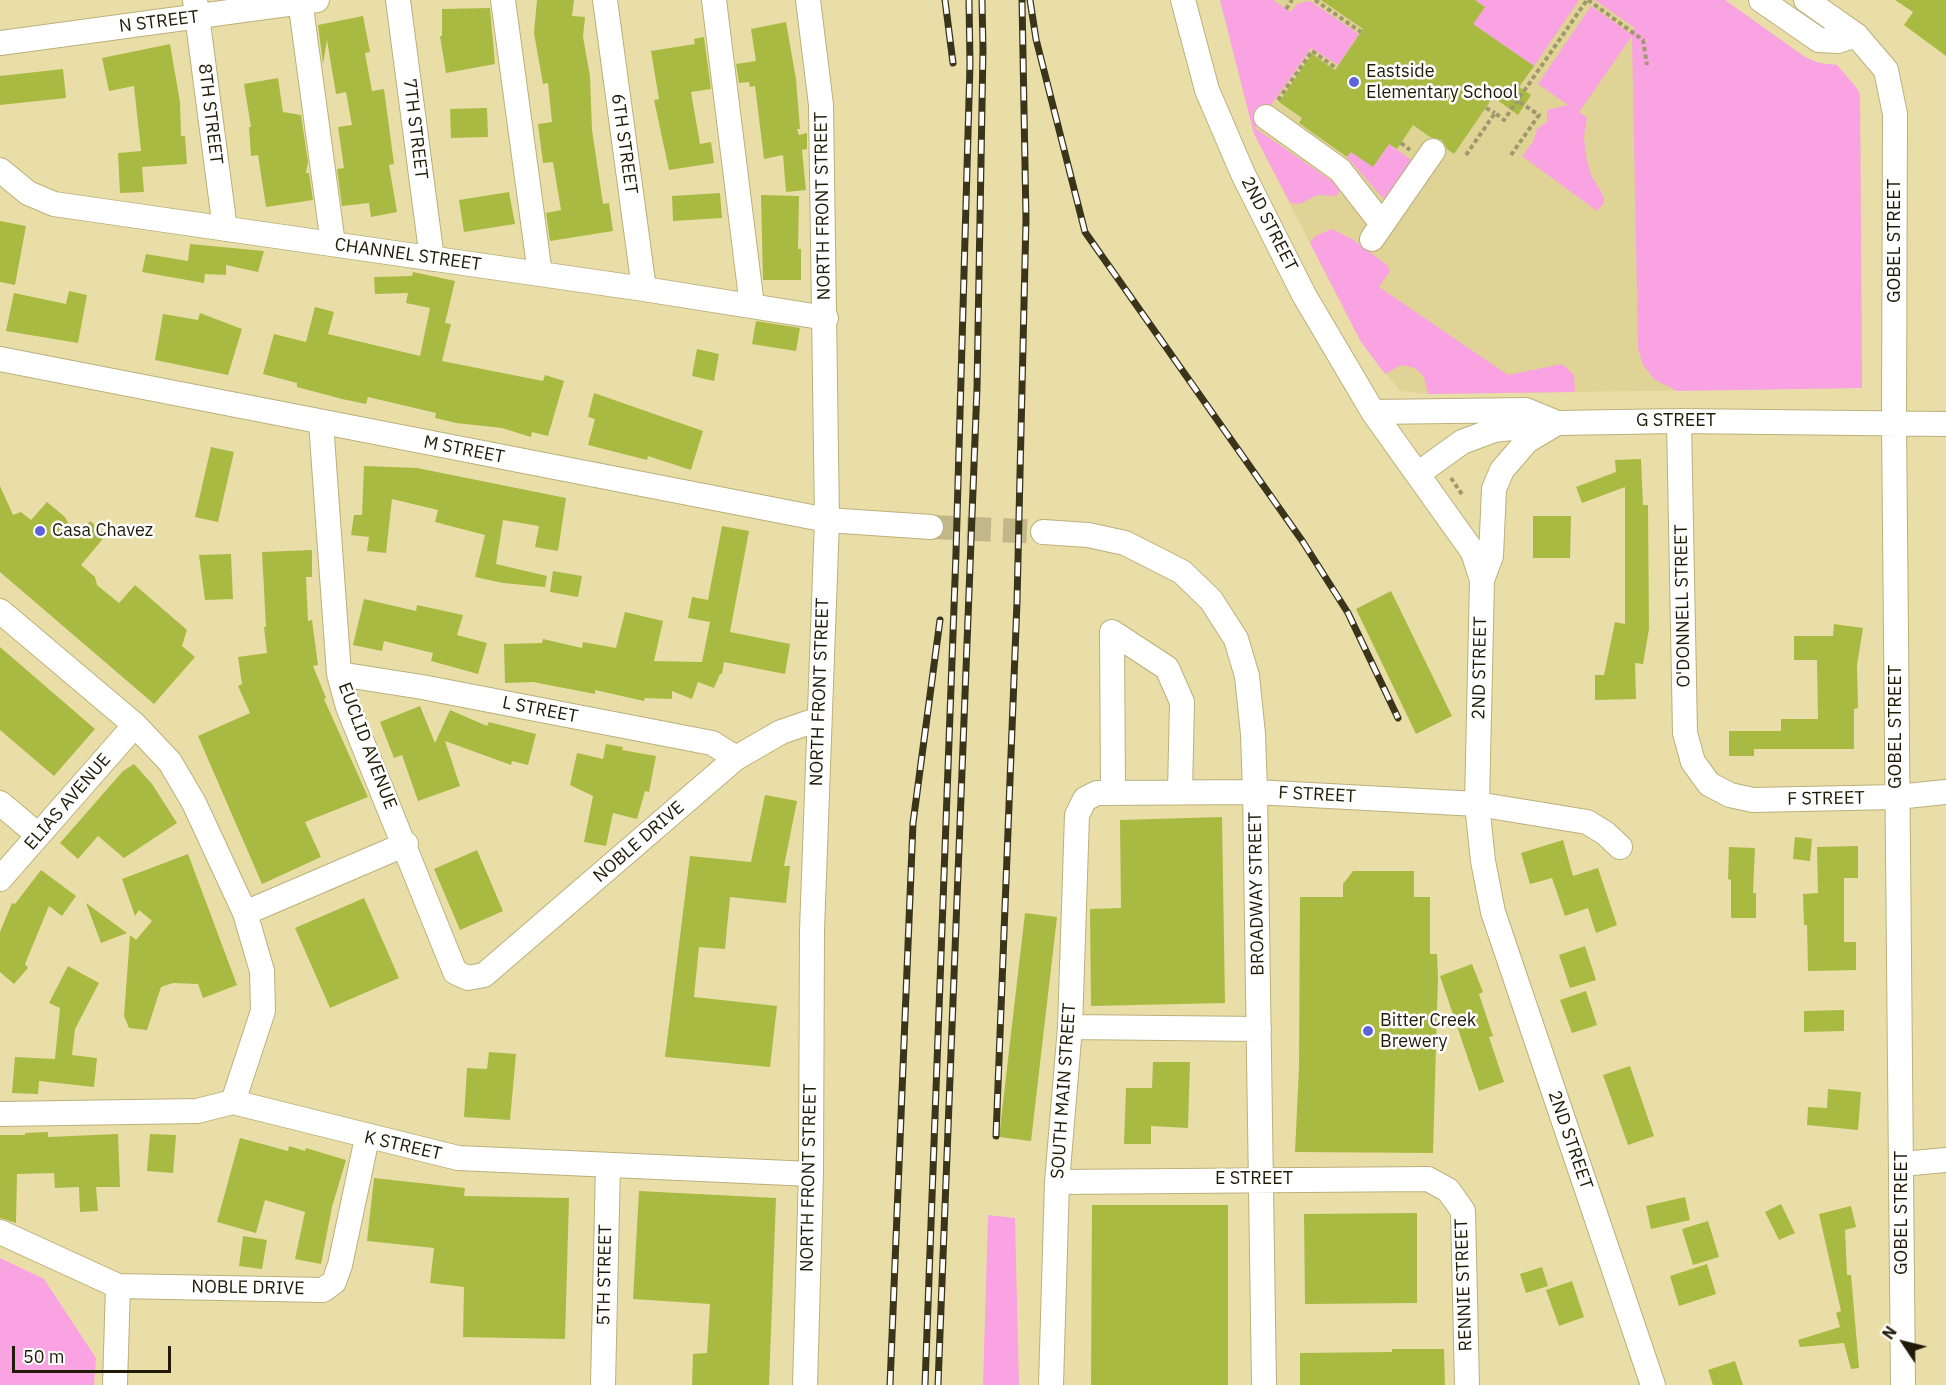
<!DOCTYPE html>
<html>
<head>
<meta charset="utf-8">
<style>
	body { margin:0 }
	#map { position:relative; width:1946px; height:1385px; overflow:hidden; background:#eadea8; font-family:"IBM Plex Sans",sans-serif }
	canvas { display:block }
	.north { position:absolute; left:1874px; top:1313px; width:60px; height:60px; -webkit-text-stroke:4px #fefefe; paint-order:stroke; rotate:305deg; font-size:16px; font-weight:700; line-height:24px; text-align:center; color:#201b06 }
	.north::after { content:''; display:block; margin:auto; width:21px; height:27px; background:#201b06; clip-path:polygon(50% 0,100% 100%,50% 72%,0 100%) }
	.scale { position:absolute; left:12px; top:1346px; width:159px; height:27px; box-sizing:border-box; border:3px solid #201b06; border-top:0; padding-left:8px; font-size:18px; line-height:21px; white-space:nowrap; color:#201b06; -webkit-text-stroke:4px #fefefe; paint-order:stroke }
</style>
</head>
<body>
<div id="map">
<canvas width="1946" height="1385"></canvas>
<div class="north">N</div>
<div class="scale">50 m</div>
</div>
<script>
const ctx = document.querySelector('canvas').getContext('2d');
ctx.lineJoin = 'round';
function fill(path, color) { ctx.fillStyle = color; ctx.fill(path, 'evenodd'); }
const poly = rows => new Path2D(rows.map(r => 'M' + r).join(''));
function stroke(path, color, width, dash) { ctx.strokeStyle = color; ctx.lineWidth = width; ctx.lineCap = dash ? 'butt' : 'round'; ctx.setLineDash(dash || []); ctx.stroke(path); }
function write(font, color, halo, rows, align = 'center') {
  ctx.font = font + ' "IBM Plex Sans",sans-serif'; ctx.lineWidth = 5; ctx.setLineDash([]); ctx.textBaseline = 'middle'; ctx.strokeStyle = halo; ctx.fillStyle = color; for (const [text, x, y, turn = 0] of rows) {
    ctx.save(); ctx.translate(x, y); ctx.rotate((+turn || 0) * Math.PI / 180); ctx.textAlign = isNaN(turn) ? turn : align; if (halo) ctx.strokeText(text, 0, 0); ctx.fillText(text, 0, 0); ctx.restore();
  }
}
fill(poly([
	[1220,0,1725,0,1805,57,1819,63,1837,65,1860,94,1862,388,1428,394,1400,391,1361,342,1254,134]
]), '#e0d396');
fill(poly([
	[1220,0,1273,0,1291,12,1297,4,1310,1,1359,34,1338,65,1311,48,1255,128,1332,181,1340,191,1336,196,1317,195,1300,204,1290,203,1254,134],
	[1475,0,1579,0,1534,66,1473,24,1485,7],
	[1595,0,1725,0,1805,57,1819,63,1837,65,1856,87,1860,94,1862,388,1677,391,1654,379,1643,365,1638,349,1632,36,1579,112,1587,118,1584,137,1586,156,1591,175,1604,197,1604,203,1597,211,1522,156,1533,142,1537,129,1547,122,1547,110,1568,105,1538,84,1591,6,1631,34,1635,28],
	[1389,144,1414,162,1388,197,1383,198,1347,157,1351,152,1373,167],
	[1332,229,1352,239,1387,265,1390,271,1379,287,1508,375,1562,364,1574,375,1575,392,1428,394,1424,377,1415,368,1401,365,1385,374,1361,342,1310,243,1315,236],
	[988,1215,1015,1218,1019,1385,983,1385],
	[0,1258,44,1279,96,1358,94,1385,0,1385]
]), '#f9a3e2');
fill(poly([
	[537,0,574,0,572,16,585,17,583,37,590,76,592,130,603,204,609,203,613,231,550,241,546,213,561,210,553,162,543,163,538,124,552,122,548,83,543,84,534,33],
	[1321,0,1475,0,1485,7,1473,24,1534,66,1519,87,1531,95,1518,115,1493,97,1454,154,1447,149,1442,140,1430,137,1413,125,1397,149,1389,144,1373,167,1351,152,1347,157,1299,123,1302,118,1279,102,1312,54,1335,70,1363,29],
	[1895,0,1946,0,1946,56,1904,25,1913,12],
	[490,8,495,64,446,73,440,36,442,36,442,9],
	[363,16,370,52,365,53,372,91,384,89,394,164,389,165,397,212,371,217,369,203,342,206,337,169,344,168,338,127,352,125,346,92,336,94,327,40,323,64,318,25],
	[786,22,796,79,800,129,797,129,799,135,807,133,807,149,802,150,806,190,786,192,783,155,764,159,755,86,750,87,749,82,739,83,736,64,756,61,751,29],
	[704,37,711,89,691,92,700,144,711,142,714,163,669,170,654,100,659,99,651,51,695,44,694,39],
	[170,44,180,102,181,136,185,136,187,164,142,167,144,192,120,193,118,153,141,151,134,86,109,91,102,58],
	[63,69,66,98,0,105,0,76],
	[278,78,283,112,301,115,308,162,306,173,309,173,313,200,266,207,258,155,251,156,249,127,251,127,244,84],
	[487,108,488,137,451,138,450,109],
	[509,192,515,224,464,232,459,200],
	[720,193,722,218,673,221,672,196],
	[761,195,799,196,798,249,801,249,801,280,763,280],
	[0,221,26,226,15,285,0,282],
	[190,244,264,251,258,272,226,265,226,275,205,274,204,283,142,272,146,254,188,261],
	[413,272,455,281,445,323,451,324,442,361,543,381,545,375,564,381,548,436,532,432,531,437,502,428,456,423,435,418,436,413,368,397,366,404,342,399,297,387,297,383,263,374,274,334,306,342,315,307,334,312,328,334,420,356,430,308,406,303,408,293,375,294,374,277,412,276],
	[69,291,87,295,78,343,6,331,14,293,66,304],
	[200,313,242,329,228,375,155,360,163,314,198,320],
	[756,321,800,328,796,351,752,344],
	[697,349,719,354,714,381,692,376],
	[594,393,703,431,691,470,648,456,647,460,588,445,595,419,588,417],
	[211,447,234,452,218,522,195,517],
	[1641,459,1643,505,1648,505,1649,629,1643,664,1635,663,1636,699,1595,700,1595,675,1604,675,1615,622,1625,624,1625,487,1582,503,1576,487,1616,472,1615,460],
	[364,466,417,468,566,498,558,551,535,547,539,526,503,520,496,564,547,576,545,587,503,583,475,577,485,535,435,522,438,510,392,499,386,553,367,551,369,537,351,535,354,515,362,515],
	[0,486,13,515,21,512,31,520,47,502,65,517,76,538,90,521,106,535,81,565,95,577,97,585,119,603,135,585,187,630,182,646,195,657,154,704,0,572],
	[1533,516,1571,516,1570,558,1533,558],
	[722,526,749,531,730,632,790,644,785,674,724,662,722,674,720,674,714,688,698,682,692,699,672,691,672,699,645,698,644,701,595,690,595,694,533,682,505,683,504,644,542,643,543,639,582,648,583,642,616,648,625,612,663,621,654,661,702,662,710,622,688,618,692,597,708,600],
	[312,550,312,577,306,577,308,621,312,620,318,665,313,666,326,698,324,699,368,797,305,822,321,857,262,884,198,736,250,713,238,686,242,684,238,657,267,653,264,627,266,627,262,552],
	[231,554,233,599,205,600,199,555],
	[553,571,582,576,578,597,550,592],
	[1391,591,1452,716,1416,734,1356,609],
	[364,599,416,611,417,605,463,615,457,635,487,643,478,674,431,661,433,653,384,641,382,651,353,645],
	[1834,624,1863,628,1857,665,1858,708,1854,709,1854,749,1754,749,1754,756,1729,756,1729,731,1781,731,1781,719,1818,719,1817,660,1794,660,1794,636,1833,636],
	[0,647,95,729,54,776,0,730],
	[420,706,435,743,450,710,487,726,489,722,536,734,528,765,512,761,511,765,445,741,460,786,418,801,402,755,394,758,380,722],
	[606,744,623,747,622,750,656,756,649,792,645,791,637,819,613,813,606,846,584,842,593,796,570,785,577,753,603,759],
	[134,764,152,784,177,823,124,858,98,836,78,859,60,843,123,771],
	[765,795,797,801,784,866,790,866,786,903,730,897,725,949,699,947,694,997,777,1006,770,1067,665,1057,690,856,751,862],
	[1222,817,1225,1003,1091,1006,1090,909,1121,908,1120,820],
	[1795,837,1812,839,1810,861,1793,859],
	[1563,840,1573,876,1598,868,1617,925,1596,933,1588,908,1565,916,1552,878,1530,884,1521,853],
	[1858,846,1858,878,1844,878,1844,942,1856,942,1856,970,1808,971,1807,925,1804,925,1803,894,1818,893,1817,847],
	[1729,847,1755,848,1753,893,1756,893,1756,918,1731,918,1731,880,1728,879],
	[477,850,503,911,460,930,434,869],
	[188,854,237,985,203,998,198,984,173,983,161,987,147,1030,129,1028,124,1016,130,935,136,940,152,921,139,910,135,916,122,879],
	[41,870,76,896,62,916,49,906,25,964,28,968,14,984,0,972,0,932,12,903,15,904],
	[1353,871,1414,871,1414,897,1430,897,1430,954,1437,954,1438,977,1433,1153,1295,1152,1299,1067,1300,897,1343,897,1343,884],
	[364,898,399,978,330,1008,295,928],
	[86,903,127,933,101,943],
	[1025,913,1057,917,1031,1141,999,1137],
	[1585,946,1596,980,1570,988,1559,955],
	[1472,964,1483,992,1479,994,1493,1036,1489,1037,1504,1082,1479,1091,1440,976],
	[68,966,99,983,75,1029,72,1055,97,1058,94,1087,39,1081,38,1094,12,1093,15,1057,55,1059,60,1008,49,1003],
	[1586,991,1597,1025,1572,1033,1560,1000],
	[1844,1010,1844,1031,1804,1032,1804,1011],
	[489,1052,516,1054,510,1120,464,1117,467,1068,487,1069],
	[1153,1062,1190,1062,1188,1128,1151,1126,1151,1144,1124,1144,1126,1088,1152,1088],
	[1630,1066,1654,1136,1628,1145,1603,1075],
	[1828,1089,1861,1092,1858,1130,1807,1125,1808,1107,1827,1108],
	[48,1132,48,1137,118,1134,120,1187,96,1187,98,1211,80,1212,79,1187,55,1188,54,1173,17,1174,16,1223,0,1218,0,1135,25,1135,25,1133],
	[150,1134,176,1135,173,1173,147,1171],
	[240,1138,288,1151,289,1146,305,1151,306,1148,346,1160,332,1207,321,1264,295,1259,305,1212,265,1200,256,1233,217,1222],
	[374,1178,465,1188,464,1196,569,1198,565,1339,463,1337,464,1287,430,1283,434,1248,367,1241],
	[639,1191,776,1198,769,1385,692,1385,693,1354,707,1353,710,1304,633,1299],
	[1685,1197,1690,1220,1651,1229,1646,1206],
	[1781,1204,1795,1233,1779,1240,1765,1212],
	[1092,1205,1228,1205,1228,1385,1091,1385],
	[1851,1206,1856,1227,1845,1230,1847,1275,1851,1275,1859,1368,1851,1369,1844,1343,1800,1347,1798,1340,1840,1327,1836,1313,1841,1311,1819,1214],
	[1417,1213,1417,1303,1305,1304,1304,1214],
	[1708,1221,1719,1257,1693,1265,1682,1229],
	[243,1236,267,1240,262,1269,239,1266],
	[1707,1264,1716,1294,1679,1306,1670,1276],
	[1542,1267,1548,1286,1526,1293,1520,1274],
	[1572,1281,1584,1317,1559,1326,1546,1290],
	[1392,1349,1444,1349,1445,1385,1300,1385,1300,1353,1392,1352],
	[1735,1361,1743,1385,1713,1385,1708,1370]
]), '#a8ba42');
stroke(poly([
	[931,527,1043,532]
]), '#c2b788', 24, [24, 12]);
const minor = poly([
	[195,0,225,229],
	[300,0,333,244],
	[398,0,432,259],
	[503,0,540,274],
	[605,0,644,289],
	[714,0,752,306],
	[1183,0,1207,90,1243,174,1304,295,1373,412,1473,552,1482,580,1477,804,1483,861,1493,912,1653,1385],
	[1761,0,1819,40,1838,41,1856,35],
	[1806,0,1856,35,1886,70,1895,114,1894,422,1903,1385],
	[0,43,317,0],
	[1266,117,1340,170,1382,224],
	[0,170,28,193,54,204,644,289,826,318],
	[1372,239,1433,151],
	[0,359,827,520,931,527],
	[1373,412,1526,410,1555,422],
	[1679,421,1685,733,1693,762,1709,784,1730,795,1753,800,1897,797,1946,792],
	[321,423,339,674,348,707,455,972,468,978,484,975,736,758,781,732,819,719],
	[1419,473,1462,442,1494,430,1557,423,1679,421,1946,424],
	[1043,532,1088,535,1125,543,1182,572,1211,600,1236,639,1247,676,1253,734,1255,792,1264,1385],
	[1482,580,1491,556,1494,489,1502,470,1527,441,1552,426],
	[0,611,135,725,170,762,194,803,245,913,262,971,263,1011,233,1102],
	[339,674,422,687,712,743,736,758],
	[1113,792,1112,632,1167,668,1182,702,1180,792],
	[0,803,38,835],
	[0,879,135,725],
	[245,913,406,844],
	[1070,1027,1259,1029],
	[0,1114,197,1111,233,1102,458,1158,811,1174],
	[1902,1164,1946,1160],
	[1057,1182,1428,1179,1448,1190,1463,1211,1467,1385],
	[0,1232,118,1286,115,1385],
	[118,1286,323,1290,334,1282,340,1265,367,1138],
	[603,1385,608,1165],
	[805,1385,811,1174,812,930,827,520,821,105,808,0],
	[1051,1385,1057,1182,1070,1027,1077,815,1085,799,1097,793,1255,792,1477,804,1587,822,1605,833,1620,847]
]);
stroke(minor, '#bbb07b', 26);
stroke(poly([
	[1315,0,1361,32],
	[1588,0,1643,40,1647,65],
	[1286,9,1292,0],
	[1278,100,1312,51,1336,68],
	[1486,108,1495,113],
	[1401,143,1410,150],
	[1466,155,1495,113,1504,120,1587,0],
	[1511,155,1539,115,1512,97],
	[1451,478,1463,496]
]), '#a1986e', 4, [4.5, 3]);
stroke(minor, '#fff', 24);
const rail = poly([
	[945,0,953,63],
	[1030,0,1036,39,1085,232,1303,542,1348,613,1398,718],
	[996,1136,1017,602,1026,219,1022,0],
	[890,1385,913,823,940,620],
	[925,1385,956,553,970,64,969,0],
	[938,1385,977,388,983,49,982,0]
]);
stroke(rail, '#3a341b', 7);
stroke(rail, '#fefefe', 4.5, [14]);
for (const [x, y, r, color] of [
	[1354,82,6,"#5e62db"],
	[40,531,6,"#5e62db"],
	[1368,1031,6,"#5e62db"]
]) { const dot = new Path2D(); dot.arc(x, y, r, 0, 2 * Math.PI); ctx.fillStyle = color; ctx.fill(dot); stroke(dot, '#fefefe', 2); }
write('18px', '#201b06', '#fefefe', [
	["N STREET",159,22,-7],
	["8TH STREET",210,114,83],
	["7TH STREET",415,129,83],
	["6TH STREET",624,144,82],
	["NORTH FRONT STREET",823,206,-91],
	["2ND STREET",1269,224,63],
	["GOBEL STREET",1895,241,-90],
	["CHANNEL STREET",408,255,8],
	["G STREET",1676,421],
	["M STREET",464,450,11],
	["O'DONNELL STREET",1683,606,-91],
	["2ND STREET",1480,668,-89],
	["NORTH FRONT STREET",820,692,-88],
	["L STREET",540,710,11],
	["GOBEL STREET",1896,727,-90],
	["EUCLID AVENUE",367,746,69],
	["F STREET",1317,795,3],
	["F STREET",1826,799,-1],
	["ELIAS AVENUE",68,802,-49],
	["NOBLE DRIVE",639,842,-41],
	["BROADWAY STREET",1257,894,-91],
	["SOUTH MAIN STREET",1064,1091,-86],
	["2ND STREET",1570,1140,71],
	["K STREET",403,1146,13],
	["NORTH FRONT STREET",809,1178,-89],
	["E STREET",1254,1179],
	["GOBEL STREET",1902,1213,-90],
	["5TH STREET",605,1275,-89],
	["RENNIE STREET",1464,1285,-92],
	["NOBLE DRIVE",248,1288,1]
]);
write('18px', '#201b06', '#fefefe', [
	["Eastside",1366,72],
	["Elementary School",1366,93],
	["Casa Chavez",52,531],
	["Bitter Creek",1380,1021],
	["Brewery",1380,1042]
], 'left');
</script>
</body>
</html>
